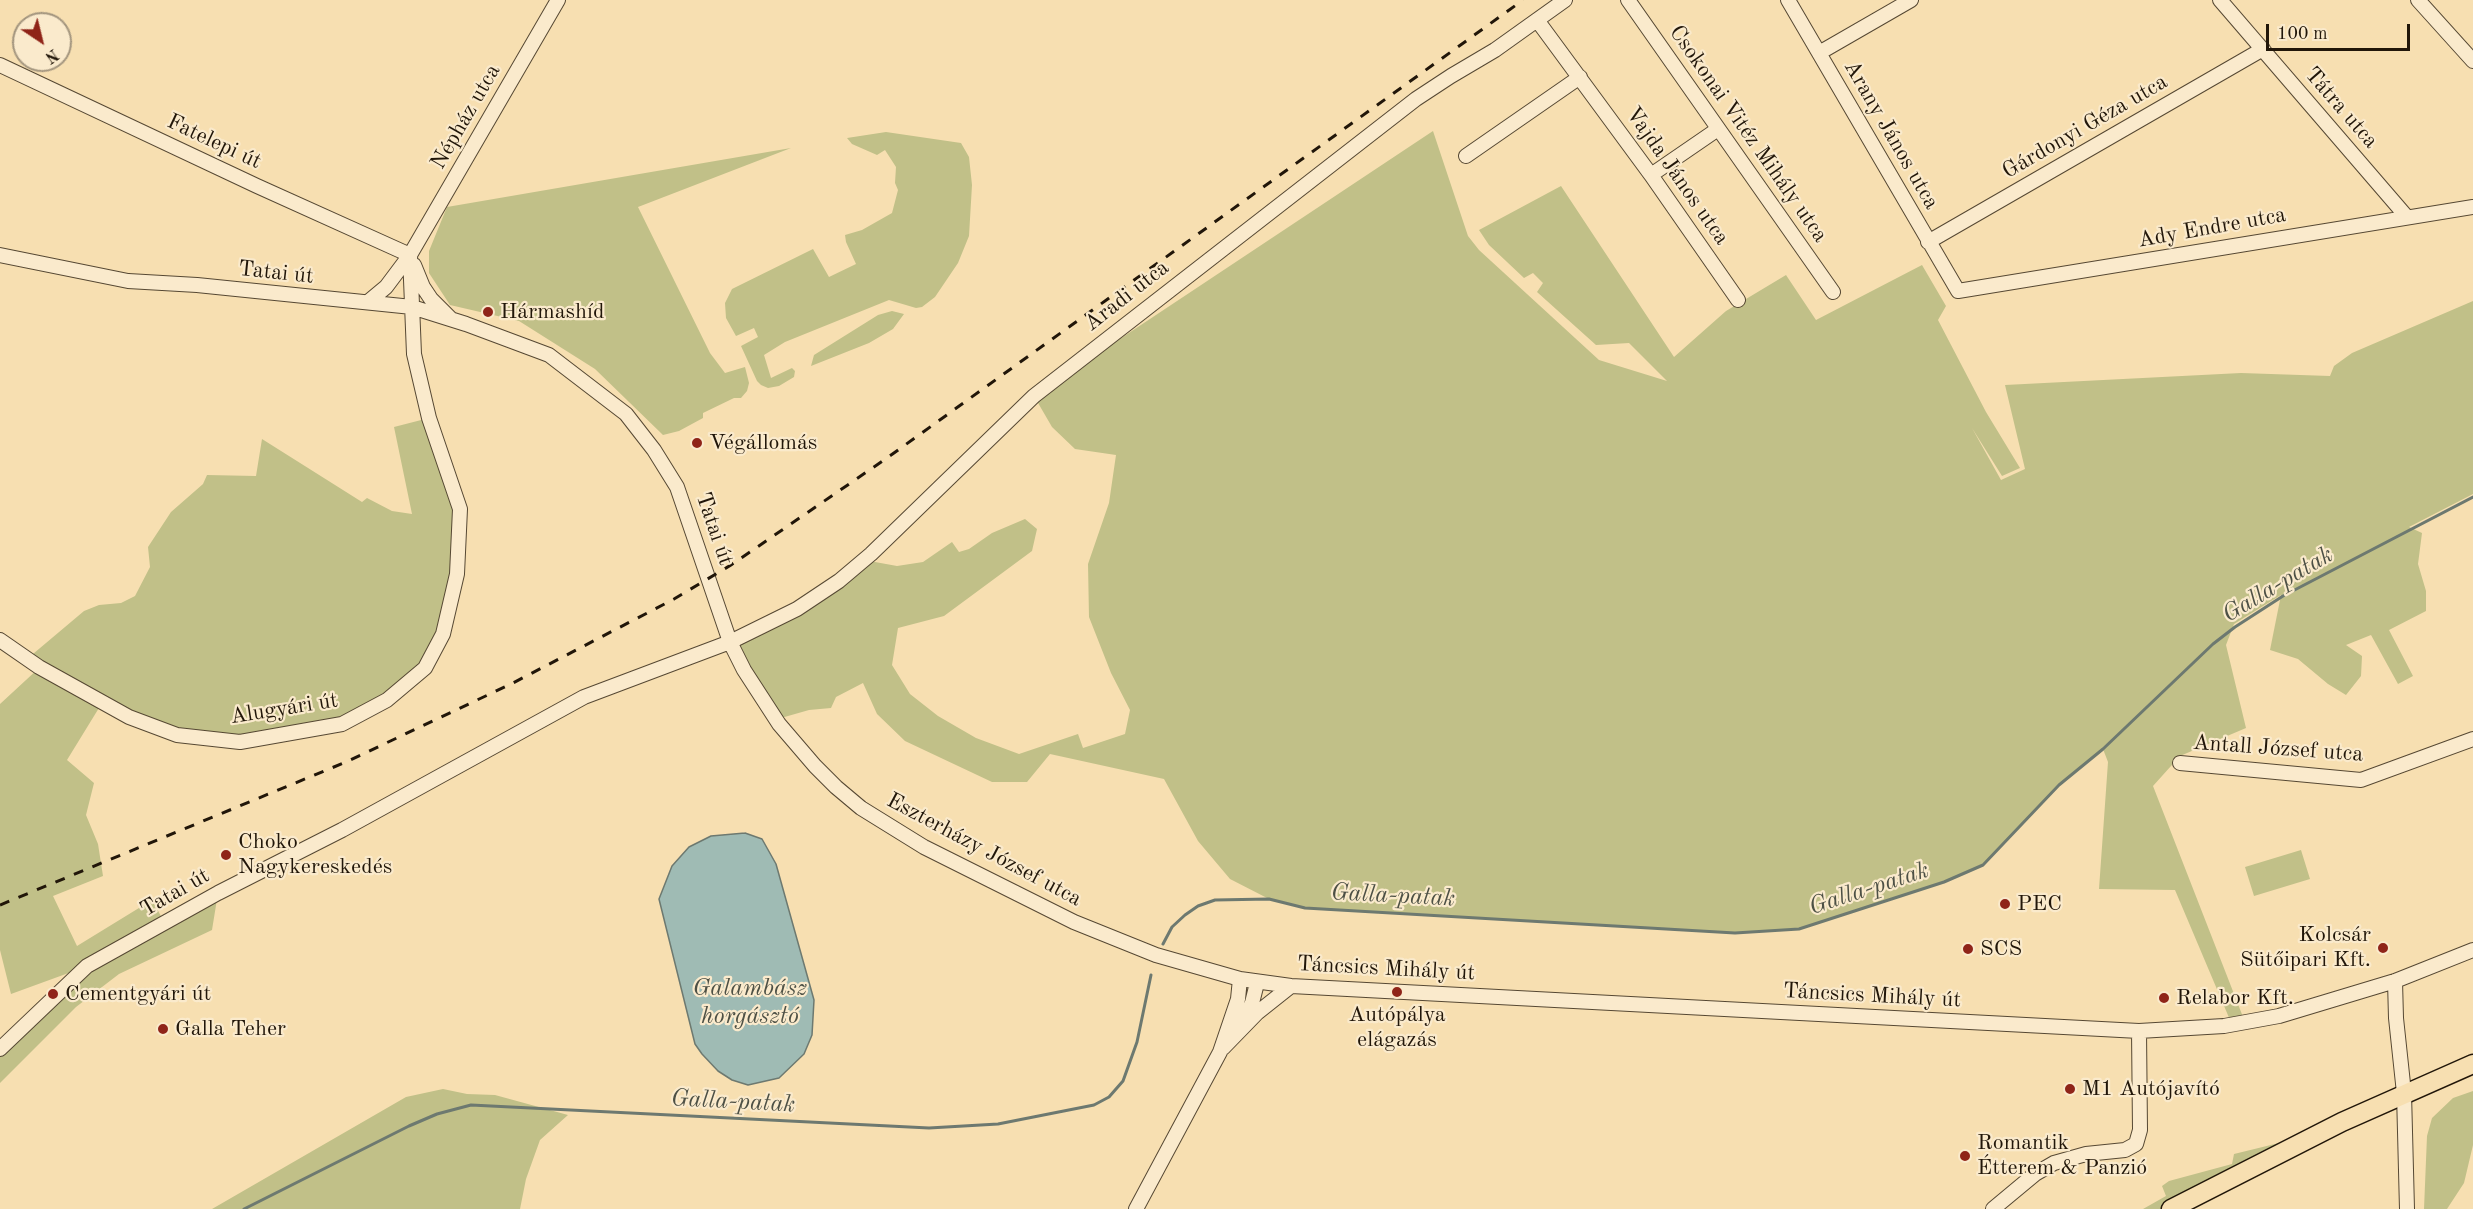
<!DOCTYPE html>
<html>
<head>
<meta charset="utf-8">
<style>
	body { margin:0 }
	#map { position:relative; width:2473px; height:1209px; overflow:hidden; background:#f7dfb1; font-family:"Old Standard TT",serif }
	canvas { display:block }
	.north { position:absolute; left:12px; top:12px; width:60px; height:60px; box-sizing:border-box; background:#faeacc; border:2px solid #a3957e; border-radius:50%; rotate:145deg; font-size:16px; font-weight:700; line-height:24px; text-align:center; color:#211609 }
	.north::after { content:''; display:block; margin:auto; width:21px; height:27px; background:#8f2418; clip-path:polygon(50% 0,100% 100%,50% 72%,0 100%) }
	.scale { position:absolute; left:2266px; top:24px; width:144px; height:27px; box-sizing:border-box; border:3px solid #211609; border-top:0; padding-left:8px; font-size:18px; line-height:21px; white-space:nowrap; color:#211609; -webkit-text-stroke:4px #faeacc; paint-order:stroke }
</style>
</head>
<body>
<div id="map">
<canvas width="2473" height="1209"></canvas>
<div class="north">N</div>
<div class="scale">100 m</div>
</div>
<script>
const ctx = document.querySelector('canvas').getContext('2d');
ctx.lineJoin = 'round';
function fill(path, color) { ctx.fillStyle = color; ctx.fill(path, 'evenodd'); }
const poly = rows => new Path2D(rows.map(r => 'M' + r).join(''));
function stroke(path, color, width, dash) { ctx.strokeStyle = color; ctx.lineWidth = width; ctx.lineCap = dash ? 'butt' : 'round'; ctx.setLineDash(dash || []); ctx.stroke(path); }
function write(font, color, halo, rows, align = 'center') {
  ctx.font = font + ' "Old Standard TT",serif'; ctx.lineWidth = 4.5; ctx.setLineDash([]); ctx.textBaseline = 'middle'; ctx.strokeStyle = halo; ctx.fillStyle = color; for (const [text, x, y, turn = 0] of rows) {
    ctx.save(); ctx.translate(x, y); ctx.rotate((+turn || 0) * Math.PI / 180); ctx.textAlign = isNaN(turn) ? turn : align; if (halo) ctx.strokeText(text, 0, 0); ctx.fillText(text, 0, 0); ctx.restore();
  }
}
fill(poly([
	[1433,131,1468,236,1479,250,1599,360,1667,381,1629,343,1596,345,1537,292,1543,283,1533,273,1524,278,1489,245,1479,230,1561,186,1674,357,1726,311,1786,275,1816,320,1922,265,1946,306,1938,320,1986,412,2020,468,2002,476,1972,428,2001,480,2025,469,2005,385,2241,373,2330,376,2334,366,2352,353,2473,301,2473,494,2409,527,2422,533,2418,564,2426,591,2426,611,2389,630,2413,676,2398,684,2371,635,2346,645,2362,656,2361,676,2346,695,2328,684,2298,659,2270,650,2281,595,2234,624,2226,645,2246,728,2180,756,2153,786,2243,1017,2230,1020,2175,890,2099,889,2108,762,2103,749,2059,785,1983,865,1944,882,1799,929,1735,933,1305,908,1269,899,1230,879,1198,841,1164,779,1050,754,1027,782,992,782,905,741,877,714,863,683,836,697,831,708,809,710,781,718,730,642,797,609,864,560,897,566,923,562,952,542,959,552,969,549,992,533,1025,519,1037,529,1032,551,944,616,898,628,892,665,910,694,938,716,976,738,1019,754,1078,734,1083,748,1125,734,1130,710,1111,673,1089,617,1088,564,1109,503,1116,455,1075,449,1052,427,1034,396],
	[886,132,961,143,969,157,972,185,969,236,958,263,935,297,922,307,916,308,889,300,785,342,764,355,771,378,792,368,795,371,794,377,779,386,768,388,761,385,757,381,741,346,758,337,754,328,736,336,726,318,725,303,732,289,813,249,829,277,856,264,846,242,845,235,862,230,892,213,898,190,895,183,896,167,885,150,877,155,852,144,847,138],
	[791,148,638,207,710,353,725,373,745,367,749,383,747,391,741,398,734,398,703,413,703,418,679,431,663,435,595,369,519,321,450,305,429,273,429,251,447,207],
	[892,311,904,314,893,329,869,343,811,366,814,355,878,315],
	[429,418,460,509,457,574,425,668,342,724,240,742,177,735,102,703,67,760,94,783,86,815,98,844,103,876,53,896,77,946,152,900,162,918,218,893,212,930,119,974,76,1007,0,1083,0,1049,85,967,11,994,0,950,0,704,39,668,27,659,84,611,99,605,121,603,135,596,150,567,148,547,171,512,203,484,207,475,256,476,262,439,362,502,367,498,392,511,412,514,394,427],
	[2301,850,2310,879,2254,896,2245,867],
	[443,1089,467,1094,495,1095,568,1115,540,1140,526,1179,520,1209,212,1209,406,1097],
	[2473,1091,2473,1145,2464,1183,2447,1209,2424,1209,2427,1136,2432,1118,2453,1098],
	[2279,1143,2281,1149,2166,1209,2143,1209,2166,1196,2162,1186,2169,1181,2232,1164,2234,1154]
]), '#c1c088');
const water = poly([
	[745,833,762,839,776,864,814,1000,812,1035,804,1054,779,1078,748,1085,732,1080,718,1071,702,1054,695,1044,659,899,672,866,689,847,711,836,745,833]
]);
fill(water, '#9fbbb4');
stroke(water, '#6d7970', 1.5);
stroke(poly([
	[1163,944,1172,927,1185,915,1198,906,1215,900,1269,899,1305,908,1735,933,1799,929,1944,882,1983,865,2059,785,2103,749,2213,644,2235,627,2283,596,2473,497],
	[244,1209,409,1126,437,1114,471,1105,929,1128,998,1124,1094,1105,1109,1097,1123,1081,1137,1042,1151,975]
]), '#6d7970', 3);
const minor = poly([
	[1628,0,1833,292],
	[1788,0,1958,291,2473,207],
	[2220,0,2406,216],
	[2418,0,2473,61],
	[1537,20,1651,175,1738,300],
	[1819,53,1911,0],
	[0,65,257,186,410,255],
	[1466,156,1580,77],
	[1651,175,1718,129],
	[1928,242,2263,49],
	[0,255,128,281,197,285,412,307,466,324,549,355,626,414,654,450,677,487,730,642,744,670,779,724,815,766,836,787,861,808,924,847,1074,922,1156,955,1240,979,1291,986,2139,1031,2224,1026,2279,1016,2395,981,2473,950],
	[414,265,423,287,431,299,450,318],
	[368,302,386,287,410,255,558,0],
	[0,640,39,667,129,717,177,735,240,742,342,724,387,700,425,668,443,634,457,574,460,509,429,418,414,354,410,255],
	[2180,763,2361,780,2473,739],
	[2395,981,2396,1018,2404,1093,2407,1209],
	[1242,1022,1252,1003,1257,983],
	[1223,1048,1257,1013,1291,986],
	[0,1049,87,966,218,893,342,830,584,697,730,642,797,609,839,581,871,554,1034,396,1416,99,1451,76,1495,50,1565,0],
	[1136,1209,1220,1052,1238,999,1240,979],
	[1993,1209,2035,1174,2054,1163,2086,1154,2125,1150,2136,1144,2140,1130,2139,1031]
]);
const major = poly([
	[2171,1209,2342,1122,2473,1064]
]);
stroke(minor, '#564833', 16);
stroke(major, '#211609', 21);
stroke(minor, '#faeacc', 14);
stroke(major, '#f7dfb1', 18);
stroke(poly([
	[0,905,346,762,511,684,674,599,731,565,887,458,1523,0]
]), '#211609', 3, [10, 10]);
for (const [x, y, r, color] of [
	[488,312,6,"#8f2418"],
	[697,443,6,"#8f2418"],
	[226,855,6,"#8f2418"],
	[2005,904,6,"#8f2418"],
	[2383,948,6,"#8f2418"],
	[1968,949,6,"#8f2418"],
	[1397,992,6,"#8f2418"],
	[53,994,6,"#8f2418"],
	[2164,998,6,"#8f2418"],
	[163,1029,6,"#8f2418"],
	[2070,1089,6,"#8f2418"],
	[1965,1156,6,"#8f2418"]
]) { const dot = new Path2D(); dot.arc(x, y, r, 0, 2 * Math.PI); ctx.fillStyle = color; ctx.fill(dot); stroke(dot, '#faeacc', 2); }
write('22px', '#211609', '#faeacc', [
	["Tátra utca",2341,108,49],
	["Népház utca",466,117,-60],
	["Gárdonyi Géza utca",2085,127,-30],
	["Csokonai Vitéz Mihály utca",1748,134,55],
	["Arany János utca",1891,135,60],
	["Fatelepi út",214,142,25],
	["Vajda János utca",1677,176,55],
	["Ady Endre utca",2212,228,-10],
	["Tatai út",276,273,6],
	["Aradi utca",1127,296,-38],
	["Tatai út",714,529,71],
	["Alugyári út",284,709,-9],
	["Antall József utca",2278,749,4],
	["Eszterházy József utca",984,850,28],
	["Tatai út",175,893,-30],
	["Táncsics Mihály út",1386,969,3],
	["Táncsics Mihály út",1872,996,3]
]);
write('22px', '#211609', '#faeacc', [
	["Hármashíd",500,312],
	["Végállomás",709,443],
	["Choko",238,842],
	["Nagykereskedés",238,867],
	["PEC",2017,904],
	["Kolcsár",2371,935,"right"],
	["Sütőipari Kft.",2371,960,"right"],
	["SCS",1980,949],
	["Cementgyári út",65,994],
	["Relabor Kft.",2176,998],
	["Autópálya",1397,1015,"center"],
	["elágazás",1397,1040,"center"],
	["Galla Teher",175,1029],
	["M1 Autójavító",2082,1089],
	["Romantik",1977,1143],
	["Étterem & Panzió",1977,1168]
], 'left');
write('italic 24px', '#4d5045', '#faeacc', [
	["Galla-patak",2278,585,-31],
	["Galla-patak",1869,889,-18],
	["Galla-patak",1393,896,3],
	["Galambász",750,989],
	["horgásztó",750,1017],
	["Galla-patak",733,1102,3]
]);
</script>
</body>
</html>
